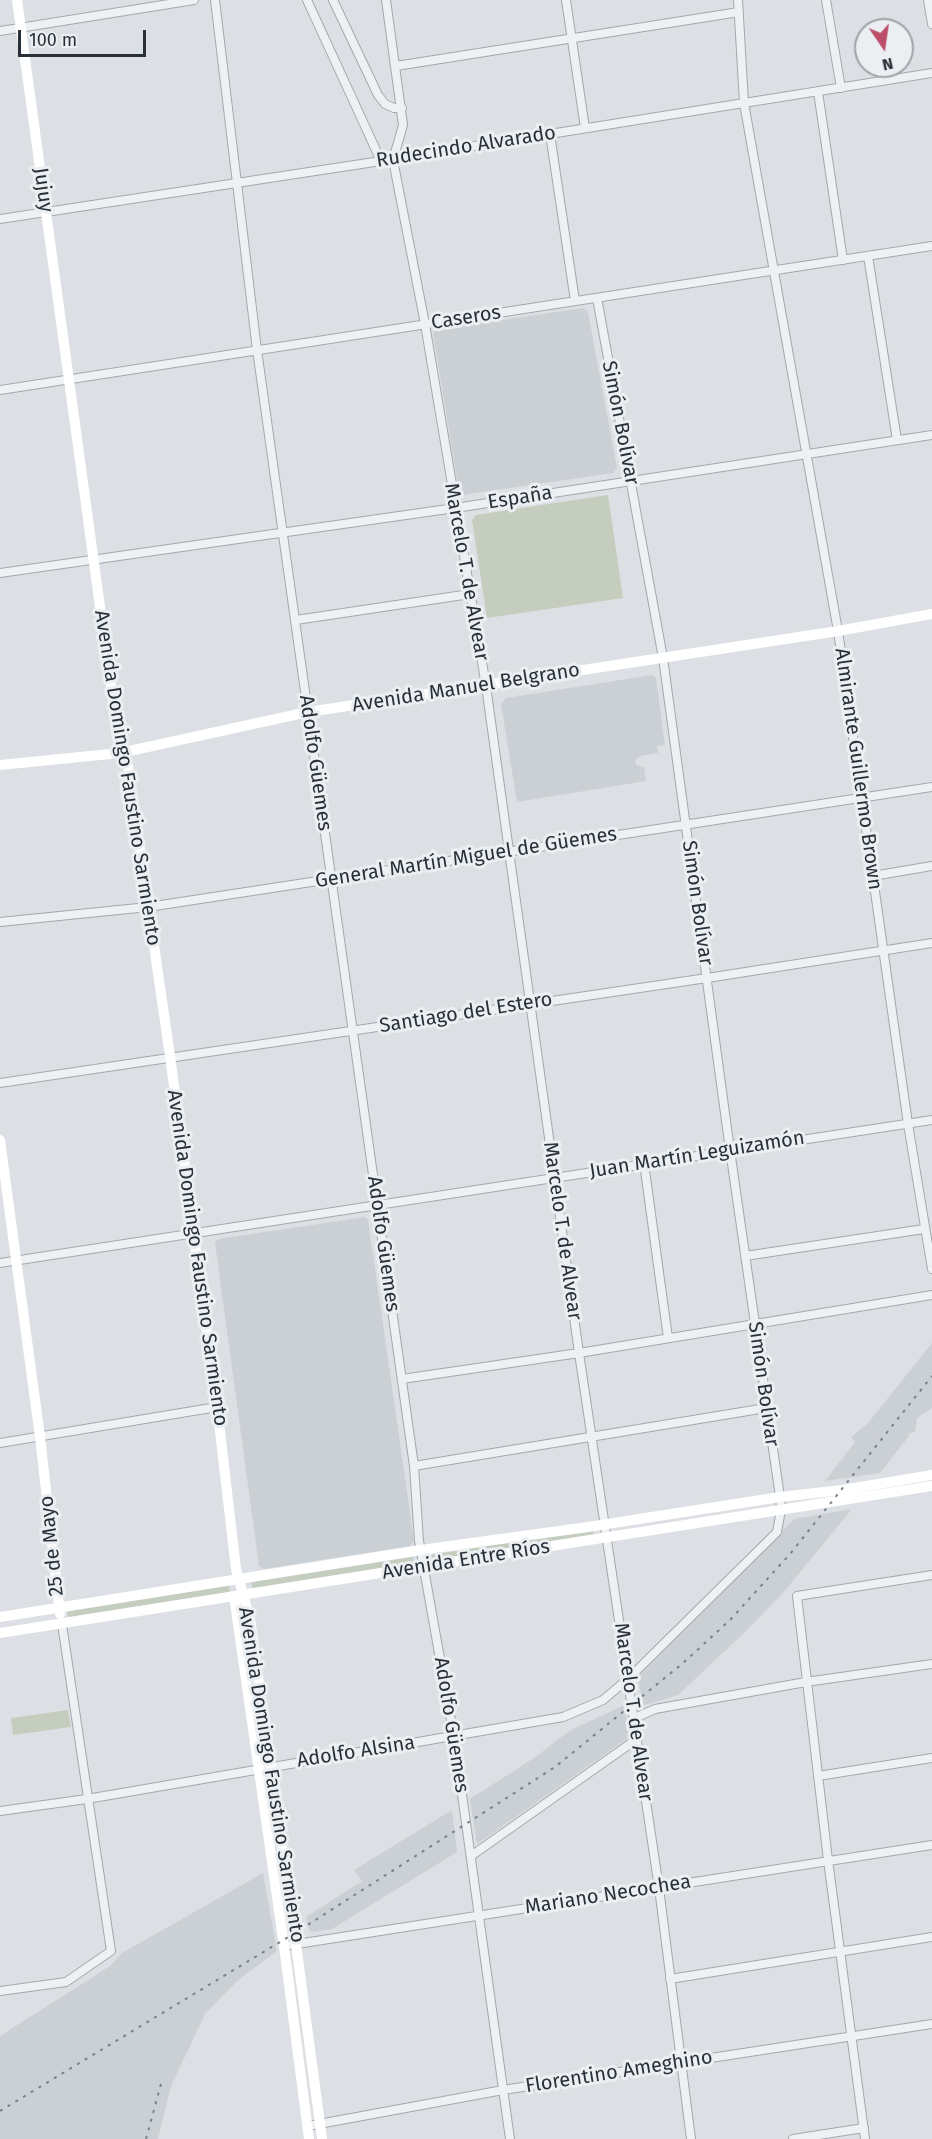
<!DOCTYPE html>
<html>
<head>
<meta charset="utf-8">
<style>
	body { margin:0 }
	#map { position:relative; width:932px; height:2139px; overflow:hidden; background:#dce0e4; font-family:"Fira Sans",sans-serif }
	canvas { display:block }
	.north { position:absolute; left:854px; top:18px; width:60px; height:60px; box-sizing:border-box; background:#ebeff2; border:2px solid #9da3a8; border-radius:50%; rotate:167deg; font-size:16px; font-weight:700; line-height:24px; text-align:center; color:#283039 }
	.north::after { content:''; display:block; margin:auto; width:21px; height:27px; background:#bc4e69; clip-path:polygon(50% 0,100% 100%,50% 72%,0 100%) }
	.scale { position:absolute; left:18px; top:30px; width:128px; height:27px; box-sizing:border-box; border:3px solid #283039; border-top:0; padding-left:8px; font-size:18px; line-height:21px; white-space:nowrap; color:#283039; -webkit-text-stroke:4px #ebeff2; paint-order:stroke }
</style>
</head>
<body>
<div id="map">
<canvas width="932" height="2139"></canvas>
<div class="north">N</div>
<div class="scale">100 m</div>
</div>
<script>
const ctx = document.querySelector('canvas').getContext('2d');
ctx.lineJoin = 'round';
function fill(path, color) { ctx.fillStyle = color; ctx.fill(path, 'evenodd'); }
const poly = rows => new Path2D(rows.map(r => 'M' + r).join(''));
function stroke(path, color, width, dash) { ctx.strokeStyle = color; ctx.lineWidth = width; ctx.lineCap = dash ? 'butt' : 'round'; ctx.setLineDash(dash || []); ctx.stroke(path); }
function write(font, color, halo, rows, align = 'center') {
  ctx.font = font + ' "Fira Sans",sans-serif'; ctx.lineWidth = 6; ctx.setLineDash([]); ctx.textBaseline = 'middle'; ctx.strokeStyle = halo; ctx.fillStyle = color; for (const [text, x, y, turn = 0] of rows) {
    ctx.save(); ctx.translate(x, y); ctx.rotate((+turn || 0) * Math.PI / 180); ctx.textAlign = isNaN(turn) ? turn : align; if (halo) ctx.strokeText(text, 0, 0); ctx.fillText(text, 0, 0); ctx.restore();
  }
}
fill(poly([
	[583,308,588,312,617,468,613,473,462,495,459,492,433,333,436,330],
	[652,675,656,678,665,745,657,746,658,753,640,756,635,760,636,765,644,767,646,781,517,802,501,704,506,698],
	[365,1217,368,1220,414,1541,410,1546,264,1569,259,1566,215,1243,218,1239],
	[932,1343,932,1408,917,1418,915,1432,909,1433,909,1436,880,1473,825,1481,855,1442,851,1437,868,1423],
	[852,1509,783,1593,743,1634,678,1695,644,1705,637,1678,794,1519],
	[624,1705,631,1736,477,1844,470,1799,534,1758,569,1731],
	[452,1810,457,1852,332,1929,310,1932,306,1917,362,1881,354,1870],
	[263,1873,277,1951,237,1981,205,2014,171,2086,158,2139,0,2139,0,2036,110,1966,122,1953]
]), '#cbd0d5');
fill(poly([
	[608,495,623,598,487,618,472,520,476,515],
	[593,1529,594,1536,432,1561,431,1555],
	[413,1557,414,1563,253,1589,251,1582],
	[229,1585,230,1592,68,1617,67,1611],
	[68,1710,71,1727,13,1735,11,1718]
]), '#c4cdbe');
const street = poly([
	[215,0,257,350,414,1466,419,1541,454,1737,510,2139],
	[307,0,381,161],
	[333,0,378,95,385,104,394,108,402,108],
	[386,0,403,125,393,160,425,324,486,686,579,1353,659,1888,691,2139],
	[566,0,585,128],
	[738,0,744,103,838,631,908,1124,932,1269],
	[826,0,841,88],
	[928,0,932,24],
	[0,31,194,0],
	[396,66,739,12],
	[818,92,843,260],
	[550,134,575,301],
	[0,219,381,161,932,73],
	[868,256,897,440],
	[0,390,932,246],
	[0,573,455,508,932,435],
	[296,620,470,594],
	[873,876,932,866],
	[0,922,148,907,932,787],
	[0,1083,707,978,932,943],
	[644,1163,668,1338],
	[745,1256,924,1229],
	[0,1263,932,1120],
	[402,1379,579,1353,932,1295],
	[0,1443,217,1407],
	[414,1466,766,1408],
	[635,1718,655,1709,806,1682,932,1664],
	[818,1776,932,1758],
	[0,1811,87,1799,563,1717,603,1700,629,1678,777,1532,781,1510,780,1497,730,1150,663,658,597,298],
	[471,1856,637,1739],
	[284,1946,932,1845],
	[670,1979,932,1937],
	[0,1991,66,1982,111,1951,62,1624],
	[308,2126,503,2090,932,2024],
	[793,2139,864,2128],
	[865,2139,828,1860,797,1596,932,1575]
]);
stroke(street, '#a2a8ad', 10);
stroke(street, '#eef1f3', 8);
stroke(poly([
	[17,0,120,753,128,766,170,1056,219,1423,236,1569,250,1619,296,1944,322,2139],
	[0,765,120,753,308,712,838,631,932,614],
	[0,1140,40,1437,60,1614],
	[234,1596,284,1946,309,2139],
	[0,1617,421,1550,588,1527,780,1497,842,1490,932,1475],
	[0,1633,932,1486]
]), '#fff', 10);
stroke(poly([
	[0,2111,295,1933,555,1767,682,1664,730,1620,790,1554,932,1376],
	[146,2139,161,2084]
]), '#78818c', 2, [3, 6]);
write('20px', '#283039', '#ebeff2', [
	["Rudecindo Alvarado",466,147,-9],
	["Jujuy",43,190,82],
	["Caseros",466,318,-9],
	["Simón Bolívar",620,423,79],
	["España",520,498,-9],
	["Marcelo T. de Alvear",466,572,80],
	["Avenida Manuel Belgrano",466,688,-9],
	["Adolfo Güemes",315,763,82],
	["Almirante Guillermo Brown",858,769,82],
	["Avenida Domingo Faustino Sarmiento",127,778,81],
	["General Martín Miguel de Güemes",466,858,-9],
	["Simón Bolívar",697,903,82],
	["Santiago del Estero",466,1013,-9],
	["Juan Martín Leguizamón",697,1155,-9],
	["Marcelo T. de Alvear",562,1231,82],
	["Adolfo Güemes",383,1244,82],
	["Avenida Domingo Faustino Sarmiento",197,1258,82],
	["Simón Bolívar",763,1384,82],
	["25 de Mayo",52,1546,-96],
	["Avenida Entre Ríos",466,1560,-9],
	["Marcelo T. de Alvear",633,1712,82],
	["Adolfo Güemes",451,1725,81],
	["Adolfo Alsina",356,1752,-9],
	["Avenida Domingo Faustino Sarmiento",271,1775,81],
	["Mariano Necochea",608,1895,-9],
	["Florentino Ameghino",619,2072,-9]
]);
</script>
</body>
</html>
